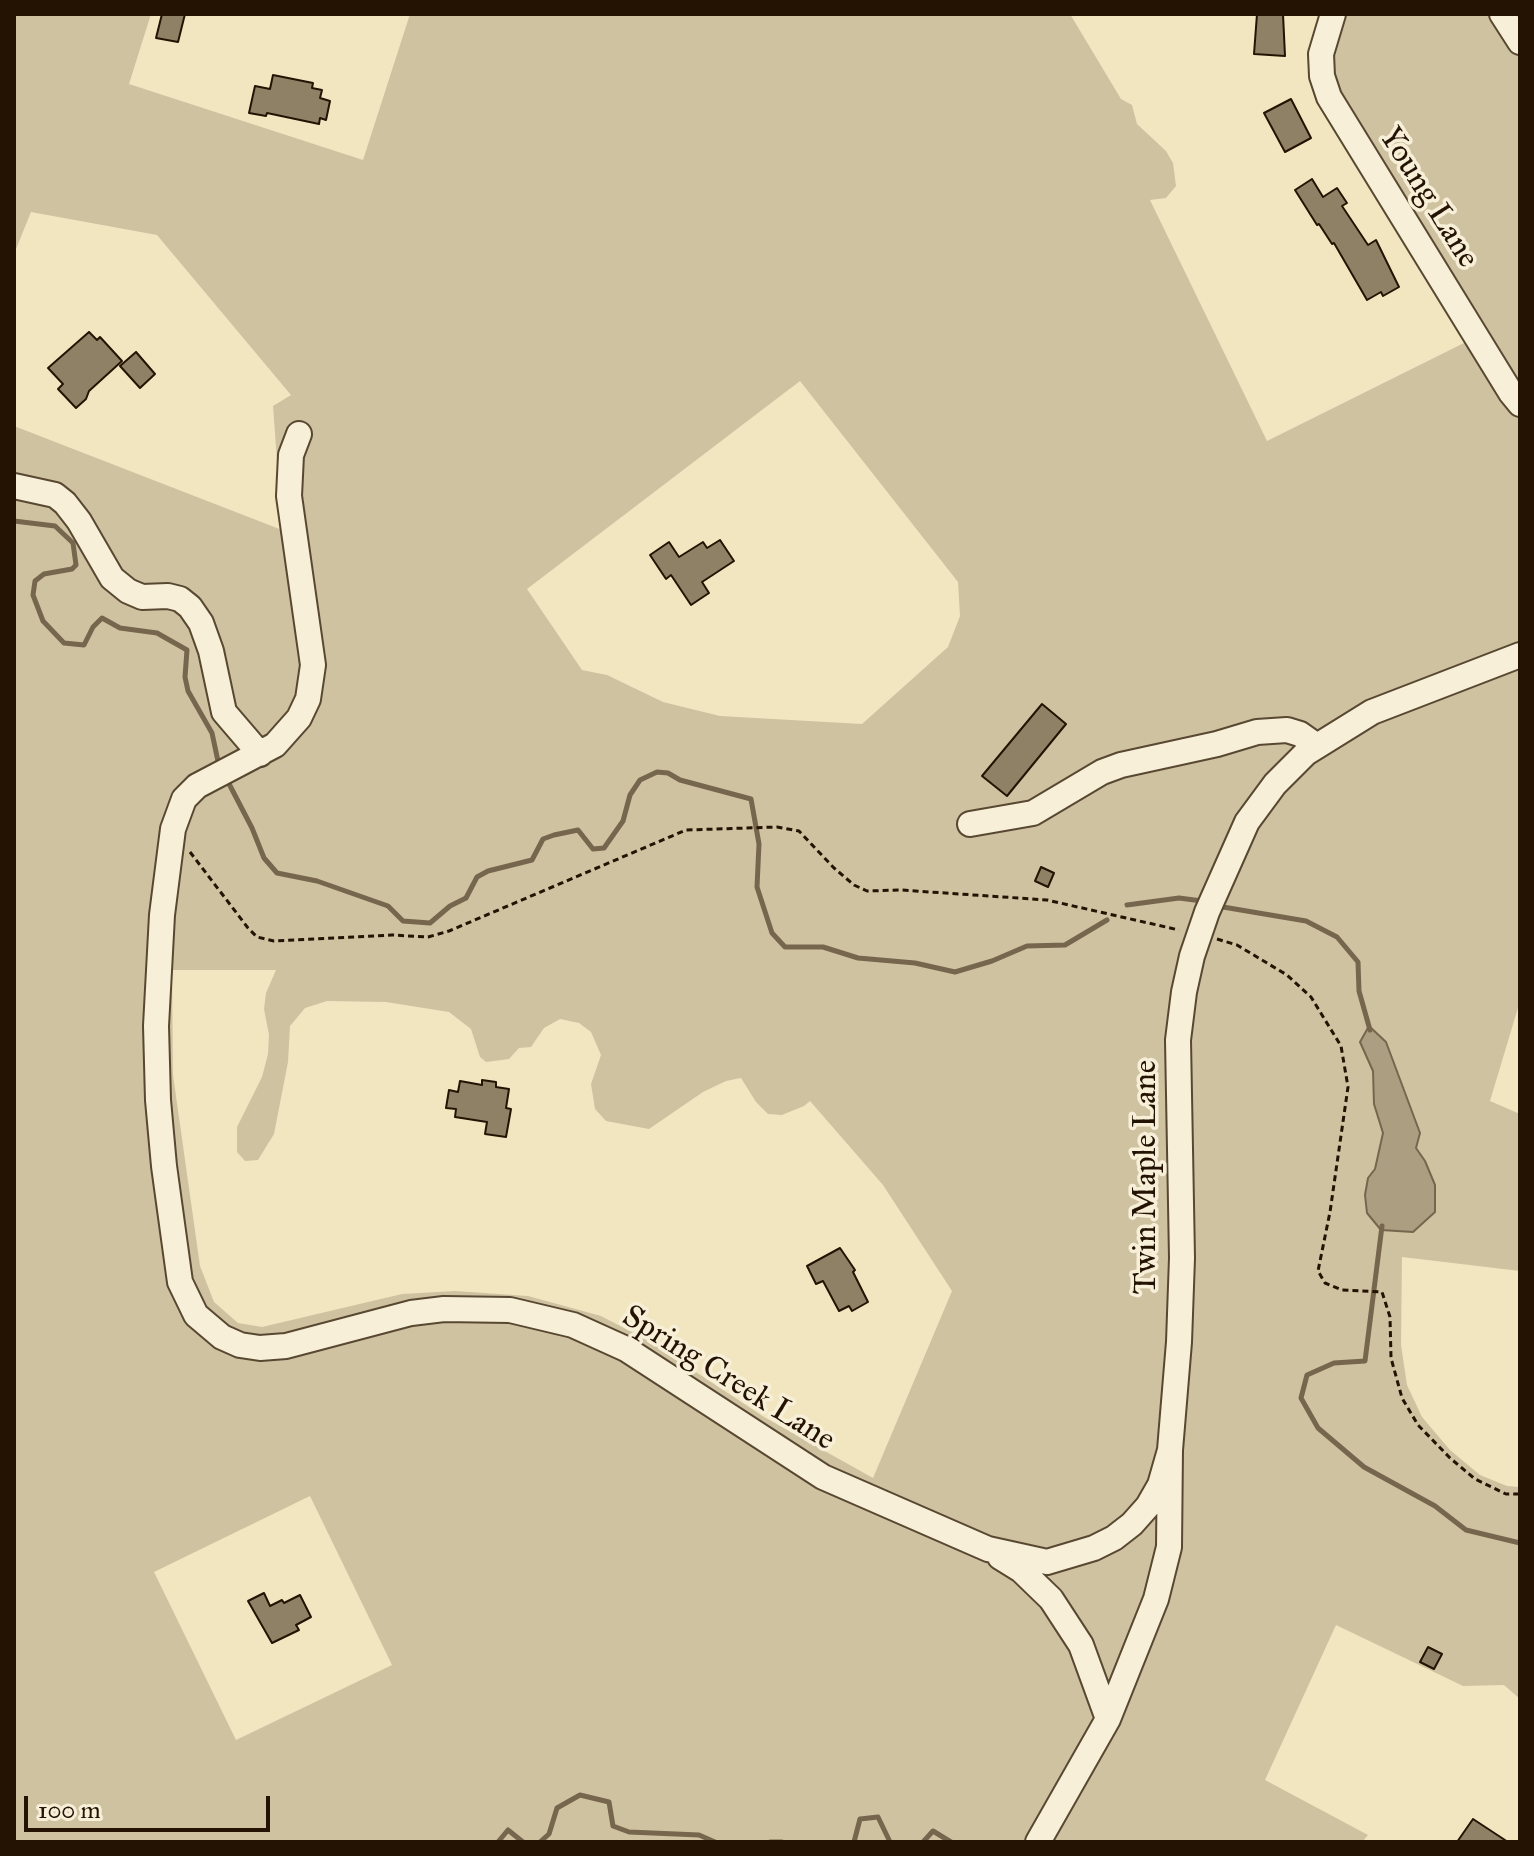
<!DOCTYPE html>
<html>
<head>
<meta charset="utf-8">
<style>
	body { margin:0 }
	#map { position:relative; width:1534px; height:1856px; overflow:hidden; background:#f2e6c1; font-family:"IM FELL Great Primer",serif }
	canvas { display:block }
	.frame { position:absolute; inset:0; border:16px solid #241303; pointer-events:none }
	.scale { position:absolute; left:24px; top:1796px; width:246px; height:36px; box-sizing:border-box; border:4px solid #241303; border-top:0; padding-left:10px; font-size:24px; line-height:28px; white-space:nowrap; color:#241303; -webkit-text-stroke:6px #f7efd7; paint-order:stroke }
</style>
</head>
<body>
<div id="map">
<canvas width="1534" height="1856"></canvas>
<div class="frame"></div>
<div class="scale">100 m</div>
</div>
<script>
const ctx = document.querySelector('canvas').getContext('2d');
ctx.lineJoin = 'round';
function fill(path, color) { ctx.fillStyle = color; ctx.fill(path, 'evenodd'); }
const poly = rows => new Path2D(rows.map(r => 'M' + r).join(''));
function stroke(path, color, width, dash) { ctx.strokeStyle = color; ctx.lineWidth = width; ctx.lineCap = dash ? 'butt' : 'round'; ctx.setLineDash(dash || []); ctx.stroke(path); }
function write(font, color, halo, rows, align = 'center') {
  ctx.font = font + ' "IM FELL Great Primer",serif'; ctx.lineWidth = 7; ctx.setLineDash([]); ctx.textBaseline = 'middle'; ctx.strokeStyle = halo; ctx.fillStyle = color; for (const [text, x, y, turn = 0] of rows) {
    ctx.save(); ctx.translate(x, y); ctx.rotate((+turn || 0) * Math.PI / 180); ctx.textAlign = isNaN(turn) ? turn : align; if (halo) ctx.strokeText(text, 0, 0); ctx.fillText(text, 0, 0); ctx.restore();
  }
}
fill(poly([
	[14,14,151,14,129,84,363,160,410,14,1070,14,1121,99,1132,105,1137,124,1166,151,1173,163,1176,186,1166,198,1150,200,1267,441,1476,337,1329,97,1333,14,1502,14,1520,42,1520,1001,1490,1101,1520,1114,1520,1271,1402,1257,1401,1345,1407,1385,1422,1417,1450,1450,1480,1475,1507,1486,1520,1487,1520,1699,1504,1685,1463,1686,1336,1625,1265,1780,1368,1835,1362,1842,14,1842,14,426,282,530,273,406,291,395,157,235,31,212,14,254],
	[800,381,958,582,960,616,948,647,862,724,720,716,663,702,607,675,582,670,527,589],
	[172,970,276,970,266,993,264,1009,269,1035,268,1054,262,1077,237,1127,237,1152,245,1161,258,1160,274,1134,288,1062,290,1026,305,1008,327,1001,386,1002,449,1012,471,1029,480,1057,486,1062,509,1059,519,1048,531,1047,544,1028,560,1019,579,1023,591,1032,601,1055,591,1084,595,1109,606,1121,649,1129,703,1092,726,1081,741,1078,756,1102,768,1114,782,1115,804,1106,810,1101,883,1185,952,1291,873,1478,764,1417,649,1341,601,1316,528,1296,455,1291,402,1294,262,1327,238,1323,214,1302,200,1266,173,1075],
	[310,1496,392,1665,236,1740,154,1572]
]), '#cfc2a1');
const water = poly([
	[1369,1026,1386,1042,1420,1133,1416,1148,1425,1161,1435,1185,1435,1212,1413,1232,1381,1230,1367,1213,1365,1195,1368,1178,1375,1169,1383,1133,1374,1104,1373,1071,1360,1042,1369,1026]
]);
fill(water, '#ac9e80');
stroke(water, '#76664e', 2);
stroke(poly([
	[14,521,55,526,73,543,76,565,72,569,44,574,35,581,33,595,43,621,64,643,84,645,93,627,102,618,120,628,157,633,187,650,185,677,188,691,212,733,219,766],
	[226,778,252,828,264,858,277,873,317,881,388,906,403,921,430,923,450,906,466,898,477,877,488,871,532,860,543,839,554,835,578,830,593,849,604,848,623,821,630,795,640,780,657,772,668,773,680,780,751,799,759,844,757,887,772,933,785,947,823,947,858,958,915,963,955,972,992,961,1027,946,1065,945,1107,920],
	[1127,905,1179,898,1202,901],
	[1223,907,1306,921,1337,937,1358,962,1359,991,1370,1030],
	[1382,1226,1365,1361,1334,1363,1307,1375,1301,1398,1318,1428,1364,1467,1435,1506,1466,1530,1520,1543],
	[498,1842,508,1830,523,1842],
	[540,1842,549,1834,557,1808,580,1795,609,1802,613,1826,629,1832,699,1835,715,1842],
	[770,1842,782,1842],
	[854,1842,860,1819,878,1817,890,1842],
	[923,1842,933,1831,951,1842]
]), '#76664e', 5);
const building = poly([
	[162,14,185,14,178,42,156,38,162,14],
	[1257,14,1283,14,1285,56,1254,54,1257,14],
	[273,75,313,83,312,88,322,90,320,98,330,101,326,120,320,118,319,124,267,113,266,116,249,113,255,86,270,89,273,75],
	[1291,99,1311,138,1285,152,1264,113,1291,99],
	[1312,179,1323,197,1337,188,1347,203,1342,206,1368,245,1376,240,1399,287,1383,296,1381,292,1367,300,1334,243,1332,244,1319,224,1317,225,1295,190,1312,179],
	[89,332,97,340,100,337,122,361,89,391,86,399,76,408,58,389,63,384,48,368,89,332],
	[136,352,155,374,140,388,120,366,136,352],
	[720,540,734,561,702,582,709,593,691,605,671,575,666,579,650,555,669,542,679,557,703,542,707,548,720,540],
	[1042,704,1066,724,1007,796,982,776,1042,704],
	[1041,867,1054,873,1048,887,1035,881,1041,867],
	[482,1080,496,1082,496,1087,509,1089,506,1108,511,1109,506,1137,485,1134,487,1122,455,1117,456,1109,446,1108,449,1090,458,1092,460,1081,482,1085,482,1080],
	[840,1248,855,1270,853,1272,868,1302,852,1311,849,1306,839,1311,823,1281,816,1284,807,1266,840,1248],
	[264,1593,270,1606,282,1600,284,1603,300,1595,311,1617,296,1625,299,1630,272,1643,248,1601,264,1593],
	[1428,1647,1442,1654,1434,1669,1420,1662,1428,1647],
	[1473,1819,1508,1842,1457,1842,1473,1819]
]);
fill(building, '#8f8166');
stroke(building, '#241303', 2);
const minor = poly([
	[1333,14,1321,54,1322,76,1329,97,1511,393,1520,404],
	[1502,14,1520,42],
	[299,434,291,455,289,496,313,665,308,699,299,718,275,745,197,786,184,799,173,829,162,915,156,1026,158,1100,164,1166,180,1282,196,1315,222,1337,240,1345,260,1348,286,1346,411,1313,444,1309,510,1310,573,1325,626,1349,823,1477,988,1549,1047,1562,1094,1548,1114,1538,1132,1524,1148,1506,1160,1485,1170,1450],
	[14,486,55,495,65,503,79,521,112,578,128,591,142,597,168,596,180,599,190,607,201,623,211,651,224,712,260,754],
	[970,824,1033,813,1102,772,1121,765,1217,744,1257,732,1287,730,1300,734,1317,746],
	[1000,1557,1021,1570,1051,1599,1081,1645,1108,1719],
	[1038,1842,1108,1719,1156,1599,1169,1547,1170,1450,1179,1342,1182,1258,1178,1040,1184,992,1192,956,1207,912,1247,822,1275,784,1306,753,1372,712,1520,655]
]);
stroke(minor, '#584832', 28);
stroke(poly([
	[190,852,248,928,257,937,274,941,392,935,428,937,449,931,686,830,777,827,799,831,834,868,854,885,867,891,901,890,1047,900,1179,930],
	[1217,939,1237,945,1287,975,1311,997,1341,1046,1348,1087,1330,1212,1318,1271,1325,1283,1342,1290,1382,1292,1390,1317,1391,1358,1402,1398,1418,1425,1450,1458,1475,1479,1506,1494,1520,1494]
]), '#241303', 3, [6, 4]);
stroke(minor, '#f7efd7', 24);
write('32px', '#241303', '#f7efd7', [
	["Young Lane",1428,198,58],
	["Twin Maple Lane",1147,1177,-90],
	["Spring Creek Lane",728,1379,32]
]);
</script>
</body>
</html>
